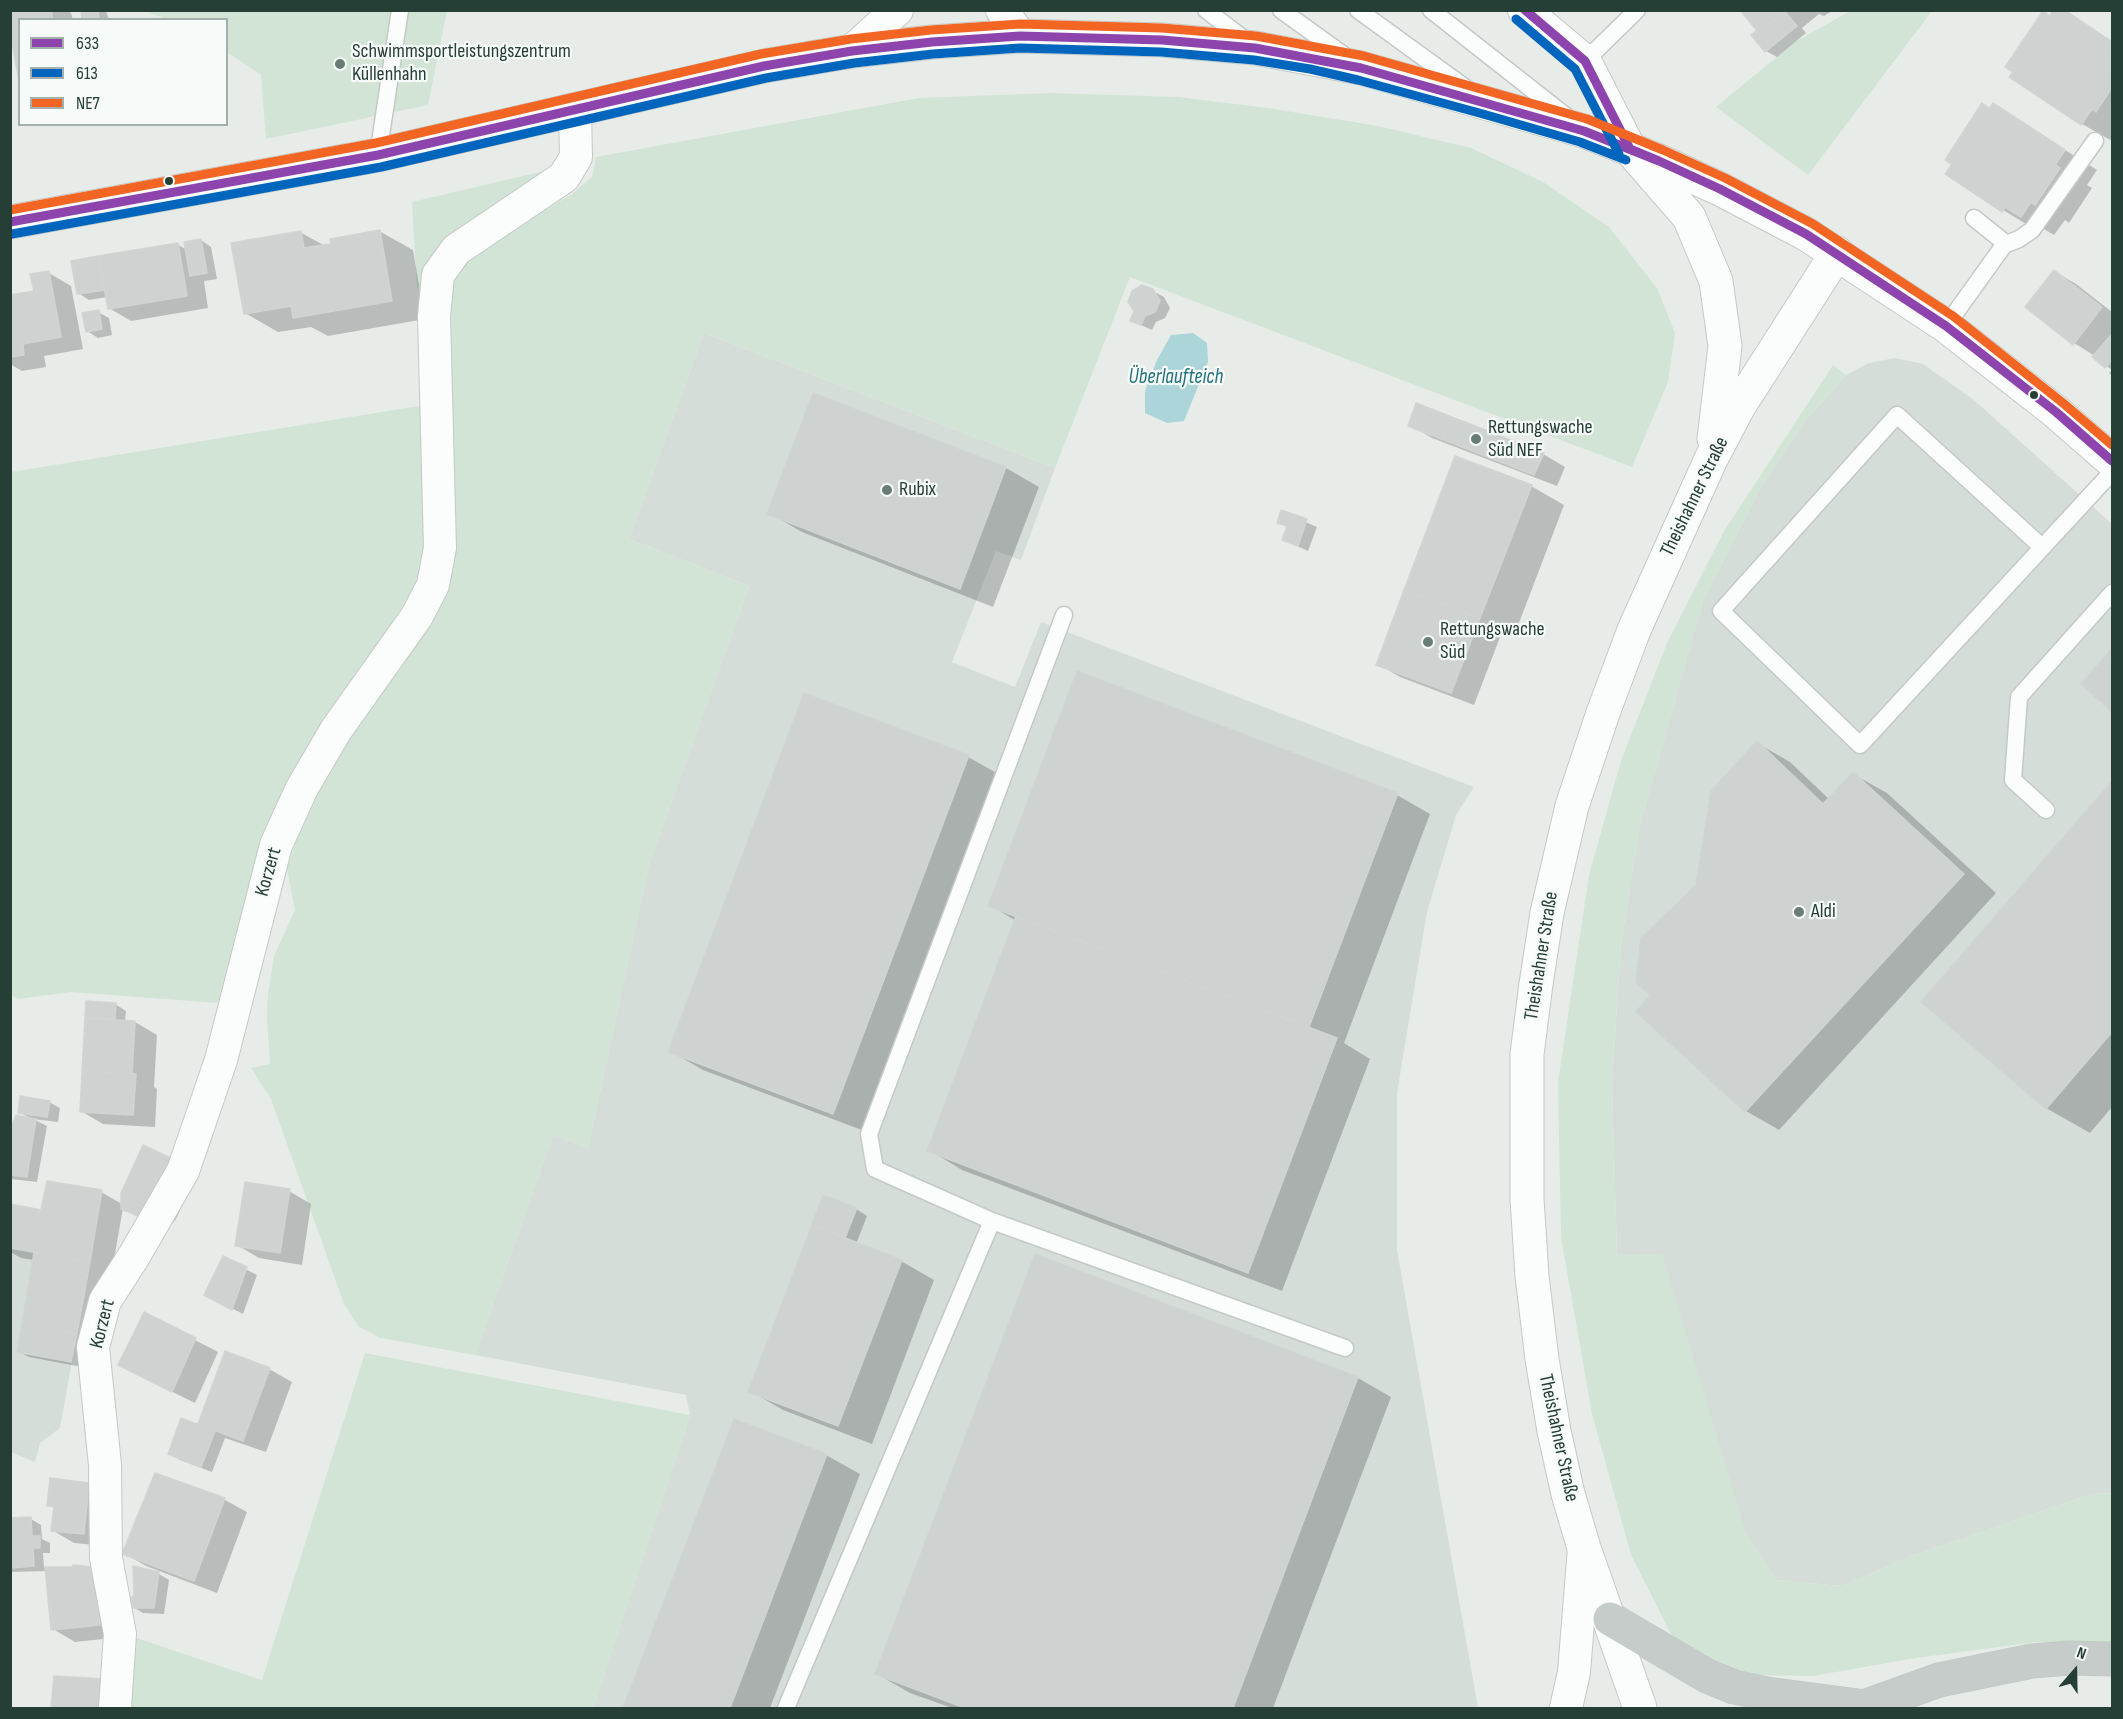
<!DOCTYPE html>
<html>
<head>
<meta charset="utf-8">
<style>
	body { margin:0 }
	#map { position:relative; width:2123px; height:1719px; overflow:hidden; background:#e7ece9; font-family:"Sofia Sans Condensed",sans-serif }
	canvas { display:block }
	.frame { position:absolute; inset:0; border:12px solid #253f36; pointer-events:none }
	.legend { position:absolute; left:18px; top:18px; width:210px; height:108px; box-sizing:border-box; background:#f6faf8; border:2px solid #a2afaa; margin:0; padding:8px 10px; list-style:none; font-size:18px; color:#253f36 }
	.legend li { display:flex; align-items:center; gap:12px; height:30px }
	.legend b { width:30px; border:2px solid #a2afaa }
	.north { position:absolute; left:2045px; top:1641px; width:60px; height:60px; -webkit-text-stroke:4px #f6faf8; paint-order:stroke; rotate:20deg; font-size:16px; font-weight:700; line-height:24px; text-align:center; color:#253f36 }
	.north::after { content:''; display:block; margin:auto; width:21px; height:27px; background:#253f36; clip-path:polygon(50% 0,100% 100%,50% 72%,0 100%) }
</style>
</head>
<body>
<div id="map">
<canvas width="2123" height="1719"></canvas>
<div class="frame"></div>
<ul class="legend">
<li><b style="height:8px;background:#8e44ad"></b>633</li>
<li><b style="height:8px;background:#0065bd"></b>613</li>
<li><b style="height:8px;background:#f26522"></b>NE7</li>
</ul>
<div class="north">N</div>
</div>
<script>
const ctx = document.querySelector('canvas').getContext('2d');
ctx.lineJoin = 'round';
function fill(path, color) { ctx.fillStyle = color; ctx.fill(path, 'evenodd'); }
const poly = rows => new Path2D(rows.map(r => 'M' + r).join(''));
function stroke(path, color, width, dash) { ctx.strokeStyle = color; ctx.lineWidth = width; ctx.lineCap = dash ? 'butt' : 'round'; ctx.setLineDash(dash || []); ctx.stroke(path); }
function write(font, color, halo, rows, align = 'center') {
  ctx.font = font + ' "Sofia Sans Condensed",sans-serif'; ctx.lineWidth = 4.5; ctx.setLineDash([]); ctx.textBaseline = 'middle'; ctx.strokeStyle = halo; ctx.fillStyle = color; for (const [text, x, y, turn = 0] of rows) {
    ctx.save(); ctx.translate(x, y); ctx.rotate((+turn || 0) * Math.PI / 180); ctx.textAlign = isNaN(turn) ? turn : align; if (halo) ctx.strokeText(text, 0, 0); ctx.fillText(text, 0, 0); ctx.restore();
  }
}
fill(poly([
	[704,333,1055,468,1021,560,996,551,952,662,1015,687,1041,622,1474,787,1456,815,1427,912,1397,1093,1397,1250,1478,1708,593,1708,690,1415,686,1395,475,1355,553,1135,588,1148,649,865,749,586,629,539],
	[1895,358,1923,364,1974,400,2112,524,2112,1493,2092,1494,1911,1556,1842,1586,1776,1580,1746,1533,1617,1255,1612,1082,1621,944,1640,825,1703,601,1763,483,1805,421,1846,375,1869,363],
	[10,1248,90,1260,60,1428,40,1443,35,1462,11,1452]
]), '#d5ddd9');
fill(poly([
	[1852,10,1932,11,1808,175,1716,107,1795,42],
	[145,11,447,11,428,105,266,139,261,75,227,52,226,20,166,19],
	[1050,93,1178,97,1268,108,1378,126,1471,148,1543,182,1609,227,1657,288,1675,333,1668,382,1632,467,1130,277,1055,468,704,333,629,539,749,586,649,865,588,1148,553,1135,475,1355,380,1338,358,1326,344,1304,271,1099,251,1068,270,1064,267,1018,268,994,274,956,295,910,287,869,307,808,343,739,442,601,447,328,453,285,465,258,572,194,592,177,596,157,919,98],
	[553,169,538,184,474,219,444,245,428,276,417,289,412,202],
	[1833,365,1846,375,1805,421,1763,483,1703,601,1640,825,1621,944,1612,1082,1617,1255,1662,1254,1746,1533,1776,1580,1842,1586,1911,1556,2092,1494,2112,1493,2112,1644,2036,1642,1916,1658,1813,1676,1743,1675,1708,1659,1674,1640,1631,1555,1592,1414,1561,1237,1558,1082,1589,875,1621,761,1667,643,1724,531],
	[425,405,425,577,267,839,219,1003,71,992,18,999,11,995,11,472],
	[365,1353,690,1415,593,1708,127,1708,131,1636,262,1680]
]), '#d2e4d5');
fill(poly([
	[1193,333,1207,343,1208,362,1184,421,1167,423,1145,413,1145,391,1157,360,1171,335]
]), '#abd5d8');
fill(poly([
	[10,10,67,10,71,13,73,20,20,20],
	[82,10,106,10,109,20,84,20],
	[1742,10,1834,10,1824,16,1819,14,1802,28,1806,33,1777,57,1766,51,1763,36],
	[2063,10,2112,41,2112,141,2082,124,2011,77,2051,17],
	[1993,105,2097,170,2087,185,2092,188,2069,223,2065,220,2054,235,2039,226,2036,230,2003,210,1990,109],
	[379,231,413,250,425,319,328,336,311,327,278,332,245,313,300,232,325,246],
	[201,240,211,247,217,279,204,281,208,308,131,321,109,308,107,297,89,300,78,293,177,244,187,250],
	[2054,271,2076,284,2112,312,2112,376,2109,373,2112,370,2094,357,2095,356,2074,343],
	[49,273,71,286,83,349,44,356,46,367,22,371,10,364,10,296,35,292],
	[1153,291,1164,297,1170,308,1165,318,1156,322,1152,330,1132,321,1135,311],
	[98,312,109,318,112,335,98,338,87,331],
	[1410,425,1543,454,1565,467,1557,486,1432,438],
	[1006,468,1039,487,993,607,802,532,769,513],
	[1531,486,1564,505,1514,636,1502,632,1474,705,1400,677,1378,664],
	[1282,512,1317,527,1308,551,1284,540,1288,527,1278,522],
	[2112,651,2112,710,2083,684],
	[805,695,968,757,1002,776,867,1132,703,1070,670,1051],
	[1757,743,1790,762,1830,800,1853,774,1887,793,1996,893,1779,1130,1746,1111,1638,1012,1652,995],
	[2112,783,2112,1107,2090,1133,2046,1108,1923,1002],
	[1397,795,1430,814,1344,1043,1370,1059,1282,1291,962,1170,929,1150,1016,921,990,905],
	[88,1003,115,1004,126,1011,125,1021,135,1022,157,1035,154,1087,157,1089,155,1127,103,1124,81,1111],
	[49,1102,60,1108,58,1122,33,1119,47,1126,37,1182,11,1179,10,1135,32,1119,19,1112],
	[197,1174,176,1219,167,1229,145,1221,123,1208,99,1345,82,1367,29,1357,18,1351,34,1260,21,1258,10,1252,10,1206,43,1211,101,1192,122,1204],
	[289,1191,311,1204,302,1265,259,1258,237,1245],
	[856,1209,867,1216,856,1244,901,1261,934,1280,872,1444,783,1410,750,1391],
	[1036,1256,1358,1378,1391,1397,1273,1708,952,1708,910,1693,877,1674],
	[224,1258,257,1275,243,1314,217,1301],
	[145,1314,218,1352,195,1403,142,1377],
	[225,1353,269,1369,292,1382,266,1452,225,1438,212,1472,180,1460,170,1454,198,1426],
	[735,1421,826,1455,860,1474,770,1708,625,1708],
	[156,1475,225,1500,247,1512,217,1593,146,1566,124,1553],
	[51,1480,89,1484,111,1497,106,1546,74,1543,52,1530,55,1508,48,1505],
	[31,1519,41,1525,42,1539,50,1543,50,1553,43,1553,44,1568,95,1569,122,1637,75,1642,53,1629,47,1571,10,1572,10,1520],
	[159,1574,169,1580,164,1614,143,1613,133,1607],
	[53,1700,125,1708,53,1708]
]), '#0003');
const building = poly([
	[10,10,51,10,53,20,20,20,20,86,10,32,10,10],
	[81,10,98,10,99,20,82,20,81,10],
	[1740,10,1786,10,1759,33,1740,10],
	[2053,10,2065,10,2112,42,2111,48,2112,87,2096,112,2092,109,2081,125,2009,77,2013,72,2005,67,2043,11,2050,16,2053,10],
	[1785,12,1797,26,1765,52,1751,35,1756,31,1759,33,1785,12],
	[1982,103,1989,108,1993,103,2065,150,2055,165,2060,168,2035,205,2031,202,2021,217,2005,207,2002,212,1945,174,1952,164,1945,160,1982,103],
	[380,230,392,301,293,318,291,306,244,314,231,243,301,231,304,248,331,244,330,239,380,230],
	[201,239,207,273,190,276,184,242,201,239],
	[178,243,187,296,108,309,98,256,178,243],
	[98,256,105,290,77,294,71,261,98,256],
	[2054,270,2102,307,2073,345,2025,307,2054,270],
	[49,271,61,337,23,344,24,355,10,357,10,295,34,291,30,274,49,271],
	[1142,285,1153,289,1160,301,1155,312,1145,316,1141,325,1130,321,1134,311,1128,302,1132,291,1142,285],
	[99,310,102,329,86,332,82,313,99,310],
	[2112,334,2112,360,2105,368,2092,357,2112,334],
	[813,393,1006,467,960,589,767,514,813,393],
	[1416,403,1544,453,1534,475,1408,426,1416,403],
	[1455,456,1532,485,1480,618,1404,590,1455,456],
	[1281,510,1307,519,1298,546,1282,540,1287,526,1277,523,1281,510],
	[1404,590,1480,618,1451,693,1376,665,1404,590],
	[2112,648,2112,712,2081,684,2112,648],
	[1077,671,1398,793,1309,1027,988,906,1077,671],
	[804,693,969,755,833,1114,668,1052,804,693],
	[1757,741,1823,804,1853,772,1964,874,1745,1112,1636,1012,1650,995,1636,982,1641,938,1696,885,1711,791,1757,741],
	[2112,781,2112,1032,2046,1109,1921,1002,2112,781],
	[1016,916,1337,1038,1248,1273,927,1151,1016,916],
	[86,1001,116,1003,115,1019,85,1018,86,1001],
	[85,1018,135,1021,132,1074,82,1071,85,1018],
	[82,1071,136,1074,133,1115,80,1112,82,1071],
	[20,1096,50,1101,47,1117,18,1113,20,1096],
	[16,1115,36,1119,27,1177,10,1175,10,1131,16,1115],
	[143,1145,175,1160,144,1218,121,1209,121,1193,143,1145],
	[47,1181,102,1190,90,1262,10,1248,10,1204,41,1210,47,1181],
	[245,1182,290,1189,280,1253,235,1246,245,1182],
	[823,1195,857,1208,845,1238,812,1225,823,1195],
	[812,1225,902,1260,838,1426,748,1392,812,1225],
	[34,1252,90,1262,77,1333,22,1324,34,1252],
	[1035,1254,1358,1377,1233,1708,965,1708,875,1674,1035,1254],
	[223,1256,247,1267,232,1310,204,1295,223,1256],
	[144,1312,170,1325,157,1352,131,1339,144,1312],
	[22,1324,77,1333,71,1362,17,1352,22,1324],
	[170,1325,196,1338,172,1392,118,1365,131,1339,157,1352,170,1325],
	[225,1351,270,1368,243,1441,198,1424,225,1351],
	[181,1418,215,1431,201,1467,168,1454,181,1418],
	[734,1419,827,1454,730,1708,623,1708,734,1419],
	[155,1473,225,1498,194,1581,122,1554,155,1473],
	[50,1478,89,1483,84,1534,51,1531,54,1506,47,1506,50,1478],
	[31,1517,32,1536,40,1536,40,1548,33,1548,34,1566,10,1568,10,1518,31,1517],
	[73,1565,95,1567,100,1625,51,1630,45,1567,73,1567,73,1565],
	[133,1566,159,1572,154,1608,131,1608,131,1597,134,1596,133,1566],
	[54,1676,105,1679,103,1708,51,1708,54,1676]
]);
fill(building, '#ced3d1');
stroke(building, '#d0d5d2', 1.5);
const service = poly([
	[1206,10,1248,42],
	[1281,10,1349,59],
	[1358,10,1467,89],
	[1431,10,1567,117],
	[1585,61,1637,10],
	[378,155,400,10],
	[2004,245,2019,239,2032,230,2095,141],
	[1946,326,2004,245,2004,242,1974,218],
	[2042,547,1897,415,1721,611,1860,745,2112,472],
	[2046,810,2013,780,2019,697,2112,593],
	[992,1221,1345,1348],
	[786,1708,992,1221,875,1169,869,1134,1064,615]
]);
const minor = poly([
	[1002,10,1020,36],
	[1524,10,1585,61,1630,149],
	[852,51,897,10],
	[115,1708,120,1634,106,1558,105,1465,93,1347,105,1301,134,1256,183,1171,221,1060,276,845,302,788,336,730,417,616,433,585,440,548,434,316,438,275,456,250,564,177,576,157,575,110],
	[1566,1708,1574,1672,1584,1548]
]);
const tertiary = poly([
	[1635,155,1689,217,1716,281,1725,346,1714,439],
	[10,222,378,155,764,66,852,51,932,42,1020,36,1162,40,1255,48,1361,68,1584,131,1659,161,1720,189,1806,234,1946,326,2056,412,2112,461],
	[1640,1708,1584,1548,1568,1494,1554,1431,1542,1359,1532,1276,1527,1199,1527,1054,1536,984,1547,913,1572,806,1603,713,1634,630,1711,459,1739,406,1837,253]
]);
const trunk = poly([
	[1610,1619,1707,1676,1734,1687,1767,1694,1866,1707],
	[1861,1708,1939,1680,2032,1661,2070,1658,2112,1659]
]);
stroke(service, '#c4c9c6', 19);
stroke(minor, '#c4c9c6', 34);
stroke(tertiary, '#c4c9c6', 35);
stroke(trunk, '#c2cac7', 35);
stroke(service, '#fbfcfc', 16);
stroke(minor, '#fbfcfc', 32);
stroke(tertiary, '#fbfcfc', 33);
stroke(trunk, '#c6ccca', 33);
stroke(poly([
	[1525,10,1585,61,1630,149,1654,159],
	[10,222,378,155,764,66,852,51,932,42,1020,36,1162,40,1255,48,1361,68,1584,131,1659,161,1720,189,1806,234,1946,326,2056,412,2112,461]
]), '#8e44ad', 9);
stroke(poly([
	[1516,19,1575,69,1619,154],
	[12,234,381,167,766,78,854,63,933,54,1020,48,1161,52,1254,60,1310,69,1358,80,1483,114,1580,142,1626,160]
]), '#0065bd', 9);
stroke(poly([
	[10,210,376,143,761,54,851,39,931,30,1020,24,1162,28,1256,36,1364,56,1587,119,1663,150,1725,178,1813,224,1953,316,2063,403,2112,445]
]), '#f26522', 9);
for (const [x, y, r, color] of [
	[340,64,6,"#697c75"],
	[169,181,5,"#253f36"],
	[2034,395,5,"#253f36"],
	[1476,439,6,"#697c75"],
	[887,490,6,"#697c75"],
	[1428,642,6,"#697c75"],
	[1799,912,6,"#697c75"]
]) { const dot = new Path2D(); dot.arc(x, y, r, 0, 2 * Math.PI); ctx.fillStyle = color; ctx.fill(dot); stroke(dot, '#f6faf8', 2); }
write('20px', '#253f36', '#f6faf8', [
	["Schwimmsportleistungszentrum",352,52],
	["Küllenhahn",352,75],
	["Rettungswache",1488,428],
	["Süd NEF",1488,451],
	["Rubix",899,490],
	["Rettungswache",1440,630],
	["Süd",1440,653],
	["Aldi",1811,912]
], 'left');
write('20px', '#253f36', '#f6faf8', [
	["Theishahner Straße",1695,497,-64],
	["Korzert",269,872,-74],
	["Theishahner Straße",1542,956,-81],
	["Korzert",103,1324,-76],
	["Theishahner Straße",1558,1438,78]
]);
write('italic 21px', '#217179', '#f6faf8', [
	["Überlaufteich",1176,378]
]);
</script>
</body>
</html>
